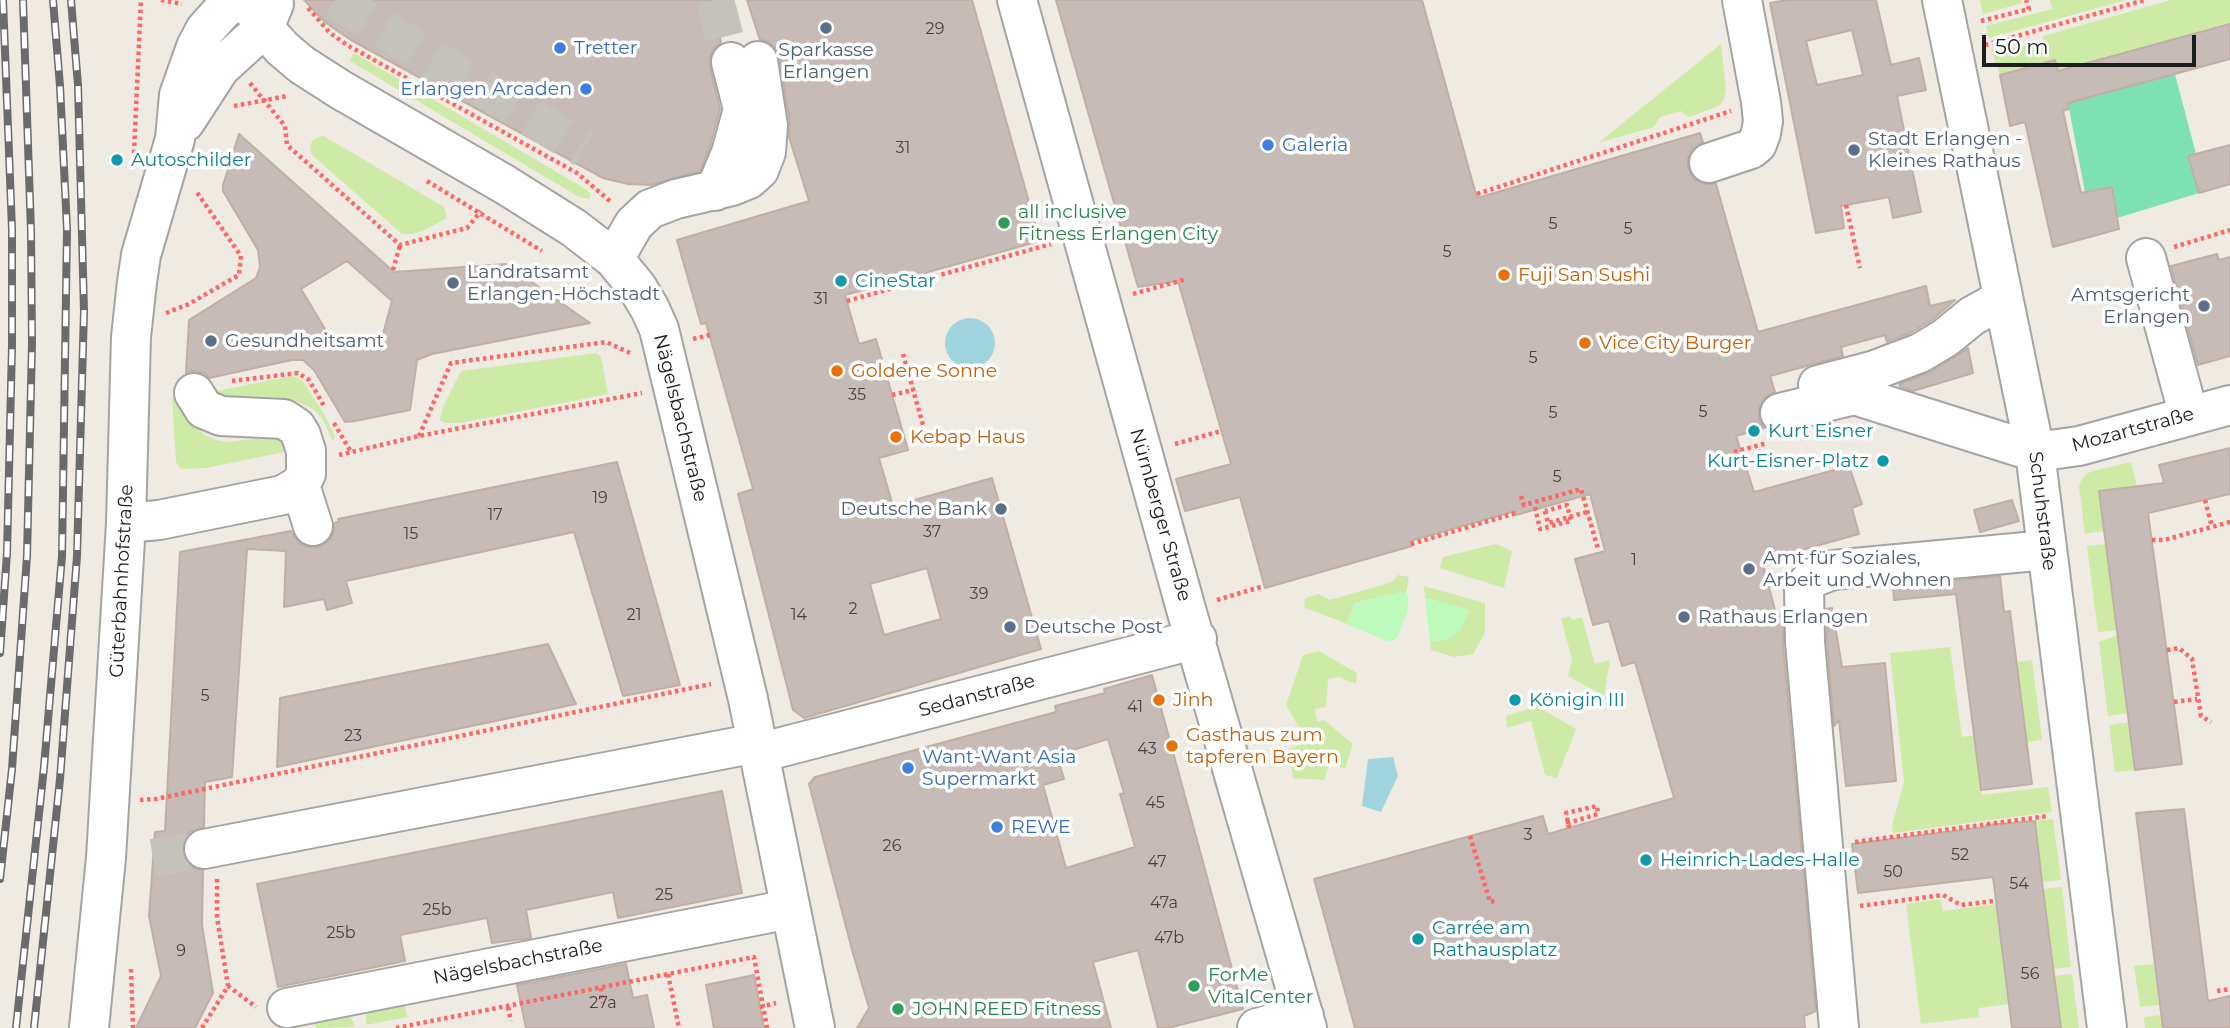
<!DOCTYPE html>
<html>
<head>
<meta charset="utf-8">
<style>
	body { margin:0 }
	#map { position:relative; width:2230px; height:1028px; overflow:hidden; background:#efeae2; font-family:Montserrat,sans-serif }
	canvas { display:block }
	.scale { position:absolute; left:1982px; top:35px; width:214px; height:32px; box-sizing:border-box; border:4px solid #1d1d1d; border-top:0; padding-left:9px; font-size:21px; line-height:24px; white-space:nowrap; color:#1d1d1d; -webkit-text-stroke:5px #fff; paint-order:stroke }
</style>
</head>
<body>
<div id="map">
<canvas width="2230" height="1028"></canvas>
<div class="scale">50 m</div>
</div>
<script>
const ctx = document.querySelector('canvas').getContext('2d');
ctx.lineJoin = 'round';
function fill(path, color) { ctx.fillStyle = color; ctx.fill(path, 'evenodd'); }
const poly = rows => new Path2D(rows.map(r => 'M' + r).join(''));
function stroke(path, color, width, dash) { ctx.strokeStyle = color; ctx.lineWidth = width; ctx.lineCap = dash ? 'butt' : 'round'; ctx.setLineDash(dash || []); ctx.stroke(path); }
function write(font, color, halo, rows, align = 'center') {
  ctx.font = font + ' Montserrat,sans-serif'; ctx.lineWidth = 7; ctx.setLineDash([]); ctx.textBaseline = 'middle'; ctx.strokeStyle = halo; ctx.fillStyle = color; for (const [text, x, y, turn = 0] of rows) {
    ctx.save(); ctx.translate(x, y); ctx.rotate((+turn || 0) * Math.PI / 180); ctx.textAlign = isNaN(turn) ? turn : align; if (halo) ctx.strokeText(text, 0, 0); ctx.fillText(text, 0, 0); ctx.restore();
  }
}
fill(poly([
	[1980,0,2021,0,2022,3,1983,14],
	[2050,0,2126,0,1989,38,1986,26,2052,9],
	[2171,0,2230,0,2230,24,2058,71,2054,60,2000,75,1991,49,2004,46,2006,50,2043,41,2043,36],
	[1721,44,1726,88,1724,100,1719,106,1689,117,1681,111,1660,117,1654,127,1598,143],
	[354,53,584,188,591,194,589,199,579,197,350,61],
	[322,135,444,207,447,218,423,231,412,234,402,234,312,155,310,147,312,141],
	[596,353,601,357,608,394,461,423,444,423,440,420,443,407,461,371],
	[292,376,300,379,304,383,324,414,335,436,333,442,322,418,313,409,294,400,271,397,234,403,219,396,217,391],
	[172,398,178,398,183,415,205,435,216,440,228,442,281,436,294,450,206,468,181,469,176,462],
	[2131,462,2137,486,2099,491,2104,531,2085,534,2079,487,2082,479,2086,474,2093,471],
	[1496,544,1512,551,1504,588,1440,568,1443,557],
	[2106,544,2117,630,2098,632,2087,546],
	[1398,575,1409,577,1406,594,1401,592,1355,603,1347,624,1304,607,1305,598,1319,594,1330,600,1392,582],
	[1424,586,1485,603,1485,633,1473,654,1454,657,1431,650,1430,641,1447,640,1469,610,1425,598],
	[1570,616,1572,620,1582,617,1595,664,1610,660,1604,696,1568,676,1572,659,1561,619],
	[2118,635,2128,713,2108,716,2099,642],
	[1950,647,1962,737,1975,735,1982,795,2048,787,2052,812,1893,833,1892,826,1904,782,1890,653],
	[1319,651,1357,673,1356,684,1339,677,1328,679,1326,707,1315,709,1317,722,1324,720,1353,744,1345,768,1329,765,1324,780,1293,778,1288,749,1302,744,1302,732,1286,705,1303,655],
	[2032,660,2042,740,2027,742,2016,662],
	[1537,706,1576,729,1557,778,1545,775,1531,721,1507,728,1506,716],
	[2129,722,2135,770,2115,772,2109,725],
	[2053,819,2061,880,2042,882,2035,821],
	[2062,887,2071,967,2053,969,2043,889],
	[1940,899,1943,911,1997,904,2009,1004,1978,1008,1979,1017,1921,1024,1906,904],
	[2154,964,2159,1005,2140,1007,2134,966],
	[2072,974,2079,1028,2061,1028,2054,976],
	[403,997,407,1017,366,1025,366,1004],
	[347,1008,355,1027,316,1028,315,1014],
	[2161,1015,2163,1028,2145,1028,2144,1017]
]), '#cdeba6');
fill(poly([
	[1401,592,1406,594,1409,599,1407,613,1397,638,1389,642,1347,624,1355,603],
	[1425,598,1469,610,1460,631,1447,640,1430,641]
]), '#bdfbbd');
fill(poly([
	[2175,74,2196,154,2189,157,2199,193,2117,218,2112,187,2085,192,2068,103]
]), '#7de1b3');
fill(poly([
	'945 343a25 25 0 1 1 50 0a25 25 0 1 1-50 0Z',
	[1393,757,1398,776,1381,812,1362,806,1368,759]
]), '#a1d5de');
const building = poly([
	[304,0,712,0,721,43,715,47,710,57,710,67,720,109,710,146,700,171,651,185,628,184,603,178,351,40,326,23,304,0],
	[747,0,972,0,1040,241,845,295,859,344,876,339,908,450,879,458,893,506,992,478,1041,649,804,718,793,710,738,494,753,489,706,323,701,324,677,240,809,201,789,137,790,123,779,57,775,47,767,41,760,40,747,0],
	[927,568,941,619,884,635,870,584,927,568],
	[1056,0,1422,0,1477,198,1700,133,1703,142,1692,149,1688,158,1688,169,1695,180,1705,184,1716,184,1758,332,1926,286,1930,306,1955,300,1932,320,1910,333,1887,342,1885,335,1841,347,1843,356,1770,376,1775,392,1764,398,1759,408,1759,419,1764,428,1736,436,1754,492,1849,466,1862,504,1852,508,1859,534,1762,561,1776,614,1783,613,1783,644,1816,1011,1804,1016,1805,1028,1355,1028,1314,879,1543,816,1548,834,1674,798,1635,662,1622,666,1609,621,1593,625,1575,559,1605,551,1590,494,1516,515,1515,511,1410,541,1412,546,1265,588,1240,497,1185,511,1176,479,1231,464,1178,281,1138,287,1056,0],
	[1787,0,1876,0,1891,65,1919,58,1926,90,1897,96,1921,212,1893,218,1889,197,1841,206,1844,228,1816,233,1770,3,1787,0],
	[1852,30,1863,75,1817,85,1806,41,1852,30],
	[2230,24,2230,59,2068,103,2069,109,2063,111,2081,193,2112,187,2119,229,2053,247,2025,122,2010,126,2000,75,2055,60,2058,71,2230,24],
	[239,134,394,272,506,264,590,323,432,354,417,360,410,410,355,421,345,422,314,370,303,360,292,360,209,378,204,373,194,371,186,373,189,320,256,278,260,267,258,250,223,191,223,185,239,134],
	[347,261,392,301,383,334,334,344,301,289,347,261],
	[2230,145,2230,184,2199,193,2188,156,2230,145],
	[2217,254,2219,260,2230,257,2230,356,2198,365,2171,266,2217,254],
	[1968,348,1973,373,1913,391,1900,386,1899,384,1931,372,1968,348],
	[2230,448,2230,494,2148,513,2182,764,2135,770,2099,491,2164,483,2159,465,2230,448],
	[617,462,680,685,623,696,574,532,346,581,352,603,327,610,324,599,284,607,286,551,247,549,232,777,205,782,204,827,190,832,183,843,182,852,187,863,196,869,203,870,202,925,213,993,195,1028,136,1028,161,976,149,916,155,832,165,831,180,552,291,531,299,543,308,547,319,547,330,540,334,531,334,523,339,522,338,519,617,462],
	[2012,500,2019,521,1980,532,1974,510,2012,500],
	[2000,576,2004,612,2010,611,2032,784,1981,790,1956,594,1894,600,1893,586,2000,576],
	[1832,608,1842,667,1885,663,1896,781,1846,786,1839,720,1834,726,1827,641,1826,609,1832,608],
	[548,644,576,704,277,767,280,698,548,644],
	[1152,675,1243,1009,1168,1028,1158,1028,1138,950,1093,962,1111,1028,857,1028,869,1008,852,950,809,784,815,777,1056,712,1055,706,1105,693,1104,689,1152,675],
	[1108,739,1124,793,1120,794,1135,847,1066,868,1043,785,1064,779,1057,755,1108,739],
	[722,791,742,893,618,918,613,892,526,910,531,938,492,943,487,918,400,935,405,961,278,987,257,884,722,791],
	[2184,809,2208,1001,2230,996,2230,1028,2163,1028,2136,813,2184,809],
	[2035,821,2042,882,2061,1028,2012,1028,1993,877,1858,893,1852,844,1986,827,1986,825,2035,821],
	[626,964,633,998,647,995,654,1028,526,1028,517,985,626,964],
	[754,975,764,1028,714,1028,706,985,754,975]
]);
fill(building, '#c6bbb6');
stroke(building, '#c1afa4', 2);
stroke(poly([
	[335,0,584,149],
	[715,0,731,62],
	[153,858,204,849]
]), '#c5c1bb', 38, [38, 19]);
const minor = poly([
	[248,0,264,28,283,49,302,65,341,90,504,184,574,228,614,259,637,287,650,309,659,329,748,699,815,1028],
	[1017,0,1186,609,1307,1028],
	[1942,0,2035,452,2107,1028],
	[185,122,220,68,264,28,274,4],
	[1709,163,1751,149,1757,144,1761,133,1763,121,1761,102,1742,0],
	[715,191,731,153,743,109,731,62],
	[2146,258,2189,416],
	[614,259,634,224,650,209,676,199,732,186,749,179,759,170,766,152,768,126,758,61],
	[1818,385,1875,370,1920,353,1945,338,1972,316,2003,299],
	[1780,413,1854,395,2035,452,2079,446,2230,405],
	[300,485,313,526],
	[126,523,159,520,283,495,300,485,306,474,306,451,301,435,296,427,284,419,221,416,204,409,194,393],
	[759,753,1197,639],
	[204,849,757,743],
	[287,1008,790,909],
	[89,1028,106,858,112,756,126,523,131,337,137,282,141,255,175,139,179,95,196,47,205,30,222,11,236,0],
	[1257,1028,1304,1016],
	[1839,1028,1805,642,1804,588,1812,578,1833,570,2047,550]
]);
stroke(minor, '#a4a4a4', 42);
stroke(poly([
	[161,0,182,4],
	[308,8,330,33,347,45,577,173,611,202],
	[1981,21,2029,9,2026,0],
	[1985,45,2145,0],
	[250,83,285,126,287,145,400,245,467,228,481,211],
	[234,106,287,96],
	[134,153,141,0],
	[427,181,542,251],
	[1477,194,1731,111],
	[1846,205,1860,268],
	[2174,247,2230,230],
	[393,270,400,245],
	[1133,294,1187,279],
	[847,301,1051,244],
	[166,313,189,304,239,275,241,256,196,191],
	[693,339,710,335],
	[903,354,923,425],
	[232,381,298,373,309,380,324,406],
	[892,395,913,390],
	[334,423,351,452],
	[419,436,451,363,606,342,630,353],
	[1175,444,1221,431],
	[1734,452,1767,443],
	[339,455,419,436,642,393],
	[2205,500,2212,527],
	[1535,507,1540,529,1571,521,1567,505,1545,511],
	[2152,540,2164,540,2230,522],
	[1411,544,1516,513],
	[1217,600,1264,586],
	[2167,650,2179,648,2192,659,2201,716,2211,722],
	[2174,702,2197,699],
	[140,800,156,799,711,684],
	[1569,828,1566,813,1597,806,1598,814,1568,823,1569,828],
	[1470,836,1490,902,1495,901],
	[1855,842,2048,816],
	[217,879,217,917,228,986],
	[1860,906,1943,895,1961,905,1994,901],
	[131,969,133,1028],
	[668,974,679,1028],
	[601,988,603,1003],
	[2217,991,2230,989],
	[508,1007,511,1021],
	[760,1007,776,1003],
	[202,1028,228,986,256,1007],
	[396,1028,754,957,767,1028]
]), '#fe6864', 4.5, [3.5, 3.5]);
stroke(minor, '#fff', 38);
const rail = poly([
	[0,653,7,553,12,346,12,229,3,0],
	[0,879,12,769,27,556,32,344,31,231,23,0],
	[16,1028,44,767,62,556,67,229,60,86,53,0],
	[34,1028,60,779,77,556,84,311,78,85,71,0]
]);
stroke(rail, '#6b6b6b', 8);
stroke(rail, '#fff', 5, [16]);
stroke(poly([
	[1521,496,1524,505,1581,489,1598,549],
	[1545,511,1548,523,1587,512]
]), '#fe6864', 4.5, [3.5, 3.5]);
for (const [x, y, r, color] of [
	[826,28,7,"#5c6f8a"],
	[560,48,7,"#3f7fe0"],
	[586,89,7,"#3f7fe0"],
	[1268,145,7,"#3f7fe0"],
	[1854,150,7,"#5c6f8a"],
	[117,160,7,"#0f9aa8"],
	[1004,223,7,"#2e9e5b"],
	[1504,275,7,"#e8710a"],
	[841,281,7,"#0f9aa8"],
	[453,283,7,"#5c6f8a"],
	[2204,306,7,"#5c6f8a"],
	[211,341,7,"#5c6f8a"],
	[1585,343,7,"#e8710a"],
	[837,371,7,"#e8710a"],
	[1754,431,7,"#0f9aa8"],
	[896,437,7,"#e8710a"],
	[1883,461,7,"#0f9aa8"],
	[1001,509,7,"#5c6f8a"],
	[1749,569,7,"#5c6f8a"],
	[1684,617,7,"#5c6f8a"],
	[1010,627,7,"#5c6f8a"],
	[1159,700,7,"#e8710a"],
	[1515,700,7,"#0f9aa8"],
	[1172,746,7,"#e8710a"],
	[908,768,7,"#3f7fe0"],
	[997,827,7,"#3f7fe0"],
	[1646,860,7,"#0f9aa8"],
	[1418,939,7,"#0f9aa8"],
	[1194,986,7,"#2e9e5b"],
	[898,1009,7,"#2e9e5b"]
]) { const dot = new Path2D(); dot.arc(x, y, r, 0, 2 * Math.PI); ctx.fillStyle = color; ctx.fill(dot); stroke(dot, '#fff', 2.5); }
write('16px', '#474443', null, [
	["29",935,29],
	["31",903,148],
	["5",1553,224],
	["5",1628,229],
	["5",1447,252],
	["31",821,299],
	["5",1533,358],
	["35",857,395],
	["5",1703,412],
	["5",1553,413],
	["5",1557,477],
	["19",600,498],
	["17",495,515],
	["37",932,532],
	["15",411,534],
	["1",1634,560],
	["39",979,594],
	["2",853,609],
	["21",634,615],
	["14",799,615],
	["5",205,696],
	["41",1135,707],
	["23",353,736],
	["43",1147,749],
	["45",1155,803],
	["3",1528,835],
	["26",892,846],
	["52",1960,855],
	["47",1157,862],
	["50",1893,872],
	["54",2019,884],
	["25",664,895],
	["47a",1164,903],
	["25b",437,910],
	["25b",341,933],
	["47b",1169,938],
	["9",181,951],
	["56",2030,974],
	["27a",603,1003]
]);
write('19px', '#366cbe', '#fff', [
	["Tretter",574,48],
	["Erlangen Arcaden",572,89,"right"],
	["Galeria",1282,145],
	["Want-Want Asia",922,757],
	["Supermarkt",922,779],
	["REWE",1011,827]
], 'left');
write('19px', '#4e5e75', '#fff', [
	["Sparkasse",826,50,"center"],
	["Erlangen",826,72,"center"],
	["Stadt Erlangen -",1868,139],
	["Kleines Rathaus",1868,161],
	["Landratsamt",467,272],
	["Erlangen-Höchstadt",467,294],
	["Amtsgericht",2190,295,"right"],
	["Erlangen",2190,317,"right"],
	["Gesundheitsamt",225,341],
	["Deutsche Bank",987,509,"right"],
	["Amt für Soziales,",1763,558],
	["Arbeit und Wohnen",1763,580],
	["Rathaus Erlangen",1698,617],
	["Deutsche Post",1024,627]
], 'left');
write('19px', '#0d838f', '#fff', [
	["Autoschilder",131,160],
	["CineStar",855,281],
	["Kurt Eisner",1768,431],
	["Kurt-Eisner-Platz",1869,461,"right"],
	["Königin III",1529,700],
	["Heinrich-Lades-Halle",1660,860],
	["Carrée am",1432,928],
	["Rathausplatz",1432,950]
], 'left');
write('19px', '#27864d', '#fff', [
	["all inclusive",1018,212],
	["Fitness Erlangen City",1018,234],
	["ForMe",1208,975],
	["VitalCenter",1208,997],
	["JOHN REED Fitness",912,1009]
], 'left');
write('19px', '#c56008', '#fff', [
	["Fuji San Sushi",1518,275],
	["Vice City Burger",1599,343],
	["Goldene Sonne",851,371],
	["Kebap Haus",910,437],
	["Jinh",1173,700],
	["Gasthaus zum",1186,735],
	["tapferen Bayern",1186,757]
], 'left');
write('19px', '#1d1d1d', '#fff', [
	["Nägelsbachstraße",680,418,76],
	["Mozartstraße",2133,430,-15],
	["Schuhstraße",2042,511,83],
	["Nürnberger Straße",1160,515,74],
	["Güterbahnhofstraße",122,581,-87],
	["Sedanstraße",977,696,-15],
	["Nägelsbachstraße",518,962,-11]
]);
</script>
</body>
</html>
